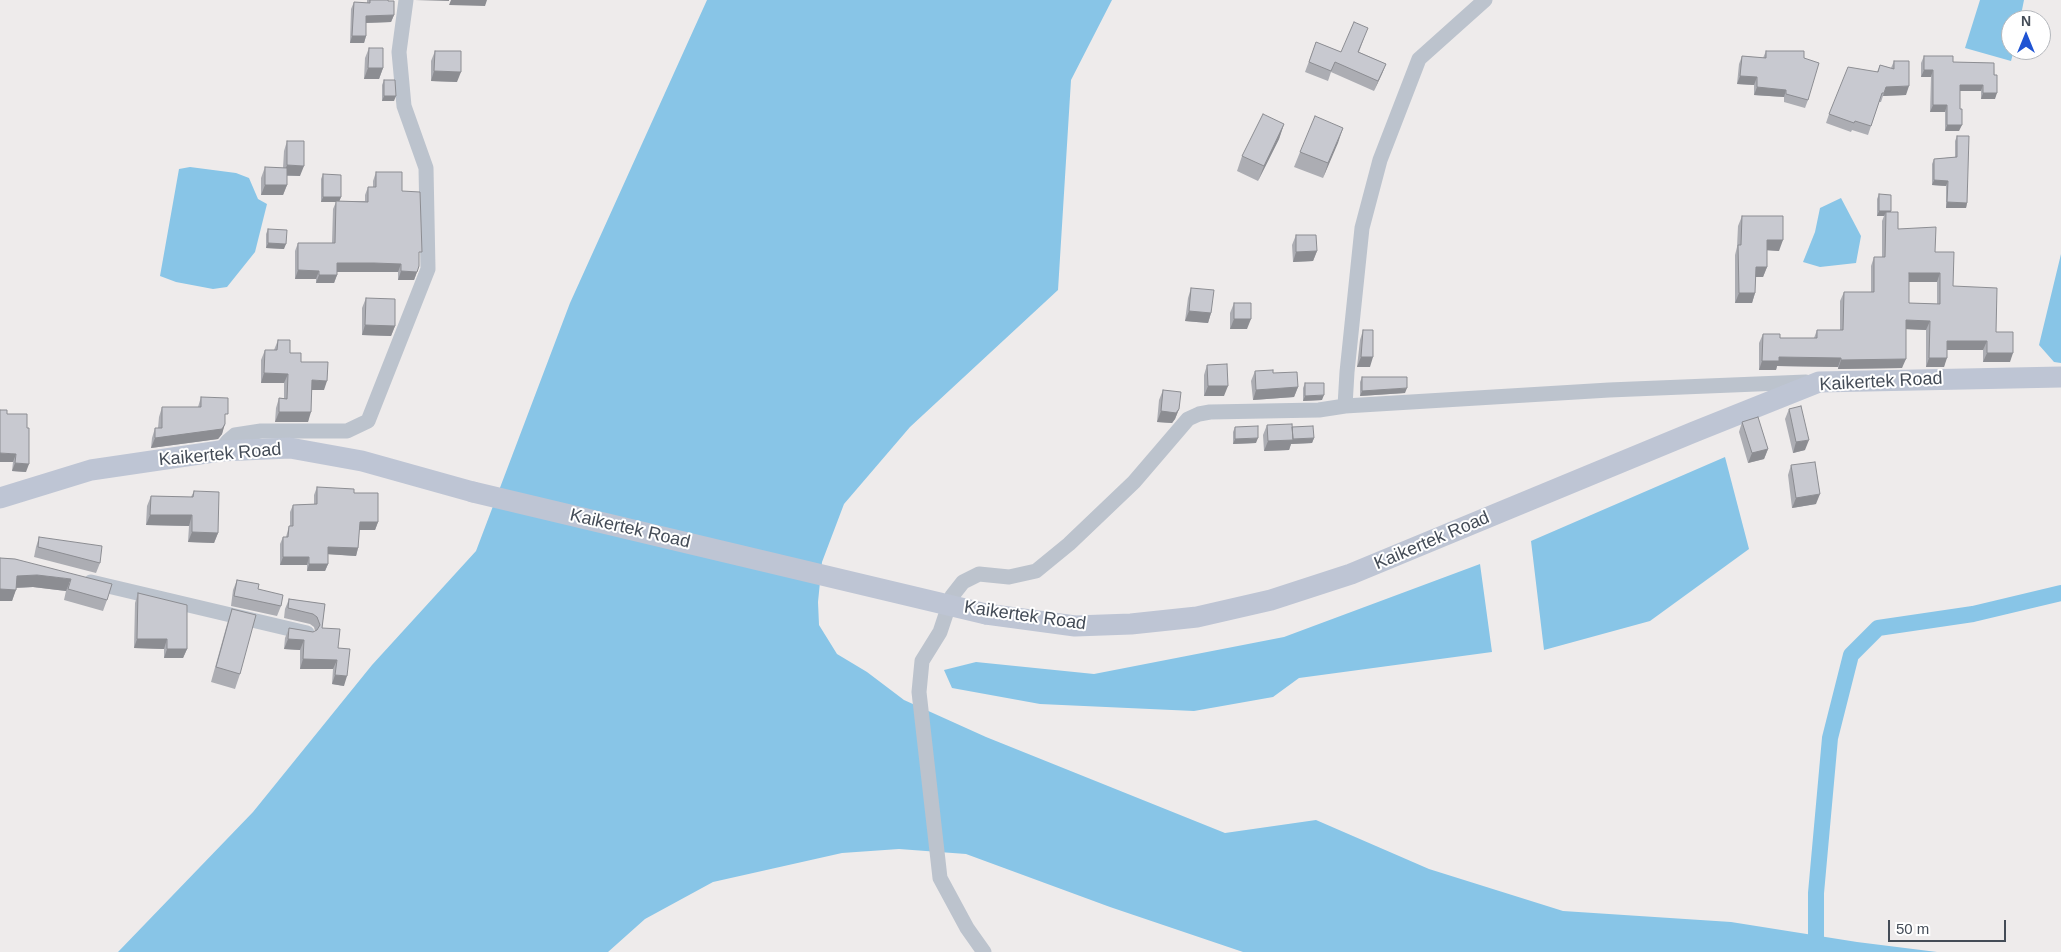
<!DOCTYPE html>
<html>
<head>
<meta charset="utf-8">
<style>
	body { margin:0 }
	#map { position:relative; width:2061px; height:952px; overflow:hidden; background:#eeebeb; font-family:Arial,sans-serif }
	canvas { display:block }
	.north { position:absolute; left:2001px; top:10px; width:50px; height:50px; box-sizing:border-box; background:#fff; border:1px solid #b4b7bc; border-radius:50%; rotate:0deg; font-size:14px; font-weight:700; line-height:20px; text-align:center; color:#444c57 }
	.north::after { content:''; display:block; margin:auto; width:18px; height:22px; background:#2054d3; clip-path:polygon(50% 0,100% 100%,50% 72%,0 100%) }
	.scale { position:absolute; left:1888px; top:920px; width:118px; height:22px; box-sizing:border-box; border:2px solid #444c57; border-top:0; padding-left:6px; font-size:15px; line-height:18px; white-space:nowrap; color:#444c57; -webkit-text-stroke:4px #fff; paint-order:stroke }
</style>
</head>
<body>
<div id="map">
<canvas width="2061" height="952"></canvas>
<div class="north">N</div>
<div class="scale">50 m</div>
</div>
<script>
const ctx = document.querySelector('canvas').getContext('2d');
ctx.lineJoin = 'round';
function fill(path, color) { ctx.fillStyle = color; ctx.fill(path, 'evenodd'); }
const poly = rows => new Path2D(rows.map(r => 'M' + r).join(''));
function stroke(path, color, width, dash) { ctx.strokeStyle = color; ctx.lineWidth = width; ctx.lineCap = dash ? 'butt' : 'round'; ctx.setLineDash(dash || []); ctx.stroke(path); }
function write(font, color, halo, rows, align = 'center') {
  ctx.font = font + ' Arial,sans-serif'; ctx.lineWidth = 4; ctx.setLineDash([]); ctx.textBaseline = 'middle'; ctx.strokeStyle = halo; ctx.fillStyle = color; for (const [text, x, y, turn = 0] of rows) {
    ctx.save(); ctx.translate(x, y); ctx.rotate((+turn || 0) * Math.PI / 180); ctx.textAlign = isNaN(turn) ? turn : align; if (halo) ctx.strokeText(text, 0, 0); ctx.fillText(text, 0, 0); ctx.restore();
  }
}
fill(poly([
	[707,0,1112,0,1071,80,1058,290,910,427,844,504,822,562,818,602,819,625,837,654,867,672,904,700,986,737,1225,833,1316,820,1429,869,1563,911,1731,922,1857,942,1937,952,1243,952,1110,907,966,854,899,849,842,853,713,882,645,919,608,952,118,952,253,812,372,665,476,551,570,303],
	[1980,0,2024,0,2020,20,2011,20,2011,50,2014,50,2011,61,1965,48],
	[190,167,236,173,249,178,258,199,267,204,255,252,227,287,213,289,176,282,160,276,179,169],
	[1841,198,1861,236,1856,263,1820,267,1803,262,1815,232,1820,208],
	[2061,254,2061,363,2054,362,2039,345],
	[1725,457,1749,549,1650,621,1544,650,1531,541],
	[1480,564,1492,652,1299,678,1273,697,1194,711,1040,704,952,688,944,670,976,662,1094,674,1284,637]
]), '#88c5e7');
stroke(poly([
	[1816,952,1816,893,1830,738,1851,655,1878,628,1973,614,2061,593]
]), '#88c5e7', 16);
stroke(poly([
	[1345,406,1347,372,1362,228,1380,160,1419,59,1485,0],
	[220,451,228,441,235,435,261,431,347,431,368,421,428,269,426,168,404,106,399,52,406,0],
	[91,582,307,633],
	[984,952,967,928,940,878,919,692,922,661,940,632,952,596,963,582,979,574,1009,577,1036,571,1069,544,1134,482,1188,419,1199,414,1210,412,1319,410,1345,406,1609,390,1806,382]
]), '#bcc3cd', 15);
stroke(poly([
	[0,498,91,470,220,451,290,448,362,461,473,492],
	[986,614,1075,626,1131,624,1197,617,1271,600,1351,574,1694,432,1819,382,2061,377]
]), '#bec5d4', 21);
stroke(poly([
	[473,492,986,614]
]), '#bec5d4', 21);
fill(poly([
	[367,0,388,0,394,15,391,22,366,23,366,36,364,43,350,43,351,9,354,2,367,3],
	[1364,38,1359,52,1386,64,1374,91,1331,72,1328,81,1305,72,1316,42,1341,52],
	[369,48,383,68,379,79,364,79,365,58],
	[435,51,457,82,431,81,431,61],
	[1766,51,1804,58,1808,100,1805,108,1784,102,1784,97,1754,95,1754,85,1737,84,1739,64,1742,56,1763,58],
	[1924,56,1953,62,1994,63,1995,99,1981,99,1981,91,1960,91,1959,131,1945,131,1945,112,1930,112,1931,77,1921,77,1921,63],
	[1894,61,1906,95,1883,96,1881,102,1879,102,1868,135,1852,130,1851,132,1826,123,1829,114,1877,72,1880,65,1891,68],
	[384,80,394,101,382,101,382,85],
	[1284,124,1279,139,1258,181,1237,171,1242,156],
	[1343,128,1323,178,1294,167,1300,152],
	[1957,136,1967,203,1966,208,1946,208,1946,186,1932,185,1932,164,1934,159,1955,157,1955,141],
	[287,141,300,176,287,176,287,185,283,195,261,195,261,178,265,167,283,168,284,151],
	[376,172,402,191,419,258,419,266,414,280,398,280,398,272,370,271,337,272,337,275,334,283,316,283,316,279,295,279,295,251,298,243,332,243,333,209,336,202,321,202,321,179,323,174,341,197,339,201,365,201,365,195,368,187,373,187,373,181],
	[1879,194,1891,212,1898,229,1935,252,1953,286,1996,332,2010,362,1983,362,1983,350,1947,350,1944,367,1926,367,1926,330,1906,329,1902,368,1838,369,1838,367,1777,366,1776,370,1759,370,1759,343,1763,334,1780,338,1814,338,1817,330,1840,330,1840,301,1844,292,1871,292,1871,266,1874,257,1882,257,1882,221,1884,216,1877,216,1877,199],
	[1909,282,1937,282,1937,304,1909,303],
	[1742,216,1779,251,1767,250,1767,267,1763,277,1755,277,1755,293,1752,303,1735,303,1735,255,1737,247,1738,226],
	[268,229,284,249,266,248,266,234],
	[1296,235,1317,251,1313,261,1293,262,1292,245],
	[1191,288,1211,313,1208,323,1185,321,1188,298],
	[366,298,395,326,391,336,362,335,362,308],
	[1234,303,1247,329,1230,329,1230,313],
	[1363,330,1370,367,1357,367,1360,340],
	[278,340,290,353,301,362,324,390,312,390,308,422,275,422,276,408,279,398,284,398,284,383,261,383,261,360,265,350,274,350],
	[1207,365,1224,396,1204,396,1204,375],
	[1255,371,1298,387,1294,397,1253,400,1251,381],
	[1362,377,1405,393,1360,396,1360,382],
	[1305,383,1322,400,1303,401,1303,388],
	[1163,390,1179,409,1175,419,1172,423,1157,422,1159,400],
	[201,397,225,421,222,434,218,439,151,448,152,438,155,428,158,428,159,417,162,407,198,407],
	[1789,409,1805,450,1793,453,1785,419],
	[7,414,26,472,12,471,13,462],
	[1742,422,1768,449,1764,459,1748,463,1739,432],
	[1267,425,1292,427,1314,438,1312,443,1291,444,1289,450,1264,451,1263,435],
	[1235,427,1256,443,1233,444,1233,432],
	[1791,465,1816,504,1792,508,1788,475],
	[317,487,354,493,378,522,375,530,359,530,358,548,356,556,328,554,328,564,325,571,307,571,307,565,280,565,280,544,283,537,286,537,289,526,290,526,290,512,293,505,314,504,314,495],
	[194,491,218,533,214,543,188,542,189,526,146,525,147,506,151,496,191,497],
	[39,537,100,563,96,573,34,557,36,547],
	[0,558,15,559,107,600,103,611,64,600,66,591,33,587,16,588,12,601,0,601],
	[237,580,258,589,281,606,277,616,231,606,233,590],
	[138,593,187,649,183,658,164,658,164,649,134,648,135,603],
	[289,599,325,604,322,628,338,648,344,686,332,684,333,669,300,669,300,650,284,649,285,638,289,628,313,632,315,631,314,627,310,624,284,618,285,609],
	[232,609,240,674,235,689,211,682,227,624]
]), '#acadb3');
fill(poly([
	[415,0,449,0,449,1],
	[451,0,487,0,485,6,449,5],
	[394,15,391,22,364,23,366,16],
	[352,36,366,36,364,43,350,43],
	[1386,64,1382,74,1374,91,1378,81],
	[368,68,383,68,379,79,364,79],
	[1924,70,1933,70,1931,77,1921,77],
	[434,71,461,72,457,82,431,81],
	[1740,76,1757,77,1754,85,1737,84],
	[1960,85,1983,85,1981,91,1957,91],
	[1909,86,1906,95,1883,96,1886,87],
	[1757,87,1786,90,1784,97,1754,95],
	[1983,93,1997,93,1995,99,1981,99],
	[384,96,396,96,394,101,382,101],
	[1933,105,1947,105,1945,112,1930,112],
	[1284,124,1279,139,1258,181,1264,166],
	[1947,125,1962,125,1959,131,1945,131],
	[1343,128,1338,143,1323,178,1328,163],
	[287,165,304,166,300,176,283,175],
	[1934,180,1948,181,1946,186,1932,185],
	[265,185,287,185,283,195,261,195],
	[323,197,341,197,339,202,321,202],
	[1947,202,1967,203,1966,208,1946,208],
	[1879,211,1891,211,1889,216,1886,212,1884,216,1877,216],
	[1767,240,1783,240,1779,251,1763,250],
	[268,243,286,244,284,249,266,248],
	[1317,251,1313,261,1293,262,1296,252],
	[337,263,374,263,401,264,398,272,334,272],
	[1756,267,1767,267,1763,277,1752,277],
	[298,270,319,271,316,279,295,279],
	[401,271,417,272,414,280,398,280],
	[1909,273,1940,273,1937,282,1906,282],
	[319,275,337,275,334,283,316,283],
	[1739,293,1755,293,1752,303,1735,303],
	[1189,311,1211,313,1208,323,1185,321],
	[1234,319,1251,319,1247,329,1230,329],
	[1906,320,1930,321,1926,330,1903,329],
	[365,325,395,326,391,336,362,335],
	[1947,341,1987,341,1983,350,1944,350],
	[1987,353,2013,353,2010,362,1983,362],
	[1361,357,1373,357,1370,367,1357,367],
	[1779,357,1841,358,1838,367,1777,366,1776,370,1759,370,1762,361],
	[1929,358,1947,358,1944,367,1926,367],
	[1906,359,1902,368,1838,369,1841,360],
	[264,373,288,374,284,383,261,383],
	[312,380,327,381,324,390,309,390],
	[1208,386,1228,386,1224,396,1204,396],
	[1298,387,1294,397,1253,400,1256,390],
	[1407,388,1405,393,1360,396,1362,391],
	[1324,395,1322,400,1303,401,1305,396],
	[1179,409,1175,419,1172,423,1157,422,1161,411],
	[279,412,311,412,308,422,275,422],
	[225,424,222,434,218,439,151,448,155,438],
	[1258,438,1256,443,1233,444,1235,439],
	[1314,438,1312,443,1291,444,1289,450,1264,451,1268,441],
	[1809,440,1805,450,1793,453,1796,442],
	[1768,449,1764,459,1748,463,1752,453],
	[0,453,16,454,13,462,0,462],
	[15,463,29,464,26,472,12,471],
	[1820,494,1816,504,1792,508,1796,498],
	[150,515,192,515,189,526,146,525],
	[360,522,378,522,375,530,357,530],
	[192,532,218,533,214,543,188,542],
	[328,547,358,548,356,556,325,554],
	[283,557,309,557,307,565,280,565],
	[309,564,328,564,325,571,307,571],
	[37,575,71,579,66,591,33,587,12,588,17,576],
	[0,589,16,590,12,601,0,601],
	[137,639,167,639,164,649,134,648],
	[288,639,304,640,300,650,284,649],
	[167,649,187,649,183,658,164,658],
	[303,659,337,660,333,669,300,669],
	[335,675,347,676,344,686,332,684]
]), '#8c8d92');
const building = poly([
	[370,0,388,0,388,1,394,1,394,15,366,16,366,36,352,36,354,2,370,3,370,0],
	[1354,22,1368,28,1358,52,1386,64,1378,81,1335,62,1331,71,1309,62,1316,42,1341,52,1354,22],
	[369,48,383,48,383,68,368,68,369,48],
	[435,51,461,51,461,72,434,71,435,51],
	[1766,51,1804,51,1804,58,1819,63,1808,100,1786,94,1786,90,1757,87,1757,77,1740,76,1742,56,1766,58,1766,51],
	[1924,56,1953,56,1953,62,1994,63,1994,75,1997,75,1997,93,1983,93,1983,85,1960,85,1960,109,1962,109,1962,125,1947,125,1947,105,1933,105,1933,70,1924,70,1924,56],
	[1894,61,1909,61,1909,86,1886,87,1884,93,1882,93,1871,126,1855,121,1854,123,1829,114,1848,67,1878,72,1880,65,1894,69,1894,61],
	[384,80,395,80,396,96,384,96,384,80],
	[1263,114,1284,124,1264,166,1242,156,1263,114],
	[1315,116,1343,128,1328,163,1300,152,1315,116],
	[1957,136,1969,136,1967,203,1947,202,1948,181,1934,180,1934,159,1957,157,1957,136],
	[287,141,304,141,304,166,287,165,287,141],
	[265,167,287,168,287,185,265,185,265,167],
	[376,172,402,172,402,191,420,192,422,252,419,252,419,266,417,272,401,271,401,264,374,263,337,263,337,275,319,275,319,271,298,270,298,243,335,243,336,201,368,202,368,187,376,187,376,172],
	[323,174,341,175,341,197,323,197,323,174],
	[1879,194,1891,195,1891,211,1879,211,1879,194],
	[1886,212,1898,212,1898,229,1936,227,1935,252,1954,252,1953,286,1997,288,1996,332,2013,332,2013,353,1987,353,1987,341,1947,341,1947,358,1929,358,1930,321,1906,320,1906,359,1841,360,1841,358,1779,357,1779,361,1762,361,1763,334,1780,334,1780,338,1817,338,1817,330,1843,330,1844,292,1874,292,1874,257,1885,257,1886,212],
	[1909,273,1940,273,1940,304,1909,303,1909,273],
	[1742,216,1783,216,1783,240,1767,240,1767,267,1756,267,1755,293,1739,293,1738,245,1741,245,1742,216],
	[268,229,287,230,286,244,268,243,268,229],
	[1296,235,1316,235,1317,251,1296,252,1296,235],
	[1191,288,1214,290,1211,313,1189,311,1191,288],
	[366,298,395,299,395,326,365,325,366,298],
	[1234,303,1251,303,1251,319,1234,319,1234,303],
	[1363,330,1373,330,1373,357,1361,357,1363,330],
	[278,340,290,340,290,353,301,353,301,362,328,362,327,381,312,380,311,412,279,412,279,398,287,399,288,374,264,373,265,350,277,350,278,340],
	[1227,364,1228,386,1208,386,1207,365,1227,364],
	[1273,370,1273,373,1297,372,1298,387,1256,390,1255,371,1273,370],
	[1362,377,1407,377,1407,388,1362,391,1362,377],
	[1305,383,1324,383,1324,395,1305,396,1305,383],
	[1163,390,1181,392,1179,409,1176,413,1161,411,1163,390],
	[201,397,228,398,228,414,225,414,225,424,222,429,155,438,155,428,162,428,162,407,201,407,201,397],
	[1801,406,1809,440,1796,442,1789,409,1801,406],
	[0,410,7,410,7,414,27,414,27,428,29,428,29,464,15,463,16,454,0,453,0,410],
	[1758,417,1768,449,1752,453,1742,422,1758,417],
	[1292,424,1293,440,1268,441,1267,425,1292,424],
	[1258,426,1258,438,1235,439,1235,427,1258,426],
	[1313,426,1314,438,1293,439,1292,427,1313,426],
	[1815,462,1820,494,1796,498,1791,465,1815,462],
	[317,487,354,489,354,493,378,493,378,522,360,522,358,548,328,547,328,564,309,564,309,557,283,557,283,537,288,537,289,526,293,526,293,505,317,504,317,487],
	[194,491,219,492,218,533,192,532,192,515,150,515,151,496,193,497,194,491],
	[39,537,102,546,100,563,38,547,39,537],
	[0,558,15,559,112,584,107,600,68,589,71,579,37,575,17,576,16,590,0,589,0,558],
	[237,580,259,584,258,589,283,595,281,606,234,596,237,580],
	[138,593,187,605,187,649,167,649,167,639,137,639,138,593],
	[289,599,325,604,322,628,340,629,338,648,350,649,347,676,335,675,337,660,303,659,304,640,288,639,289,628,313,632,317,630,320,625,317,617,313,614,288,608,289,599],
	[232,609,256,615,240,674,216,667,232,609]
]);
fill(building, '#c8c9d0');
stroke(building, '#8c8d92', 1);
write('18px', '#444c57', '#fff', [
	["Kaikertek Road",1881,382,-3],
	["Kaikertek Road",220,455,-5],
	["Kaikertek Road",630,529,13],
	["Kaikertek Road",1432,541,-23],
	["Kaikertek Road",1025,616,8]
]);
</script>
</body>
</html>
